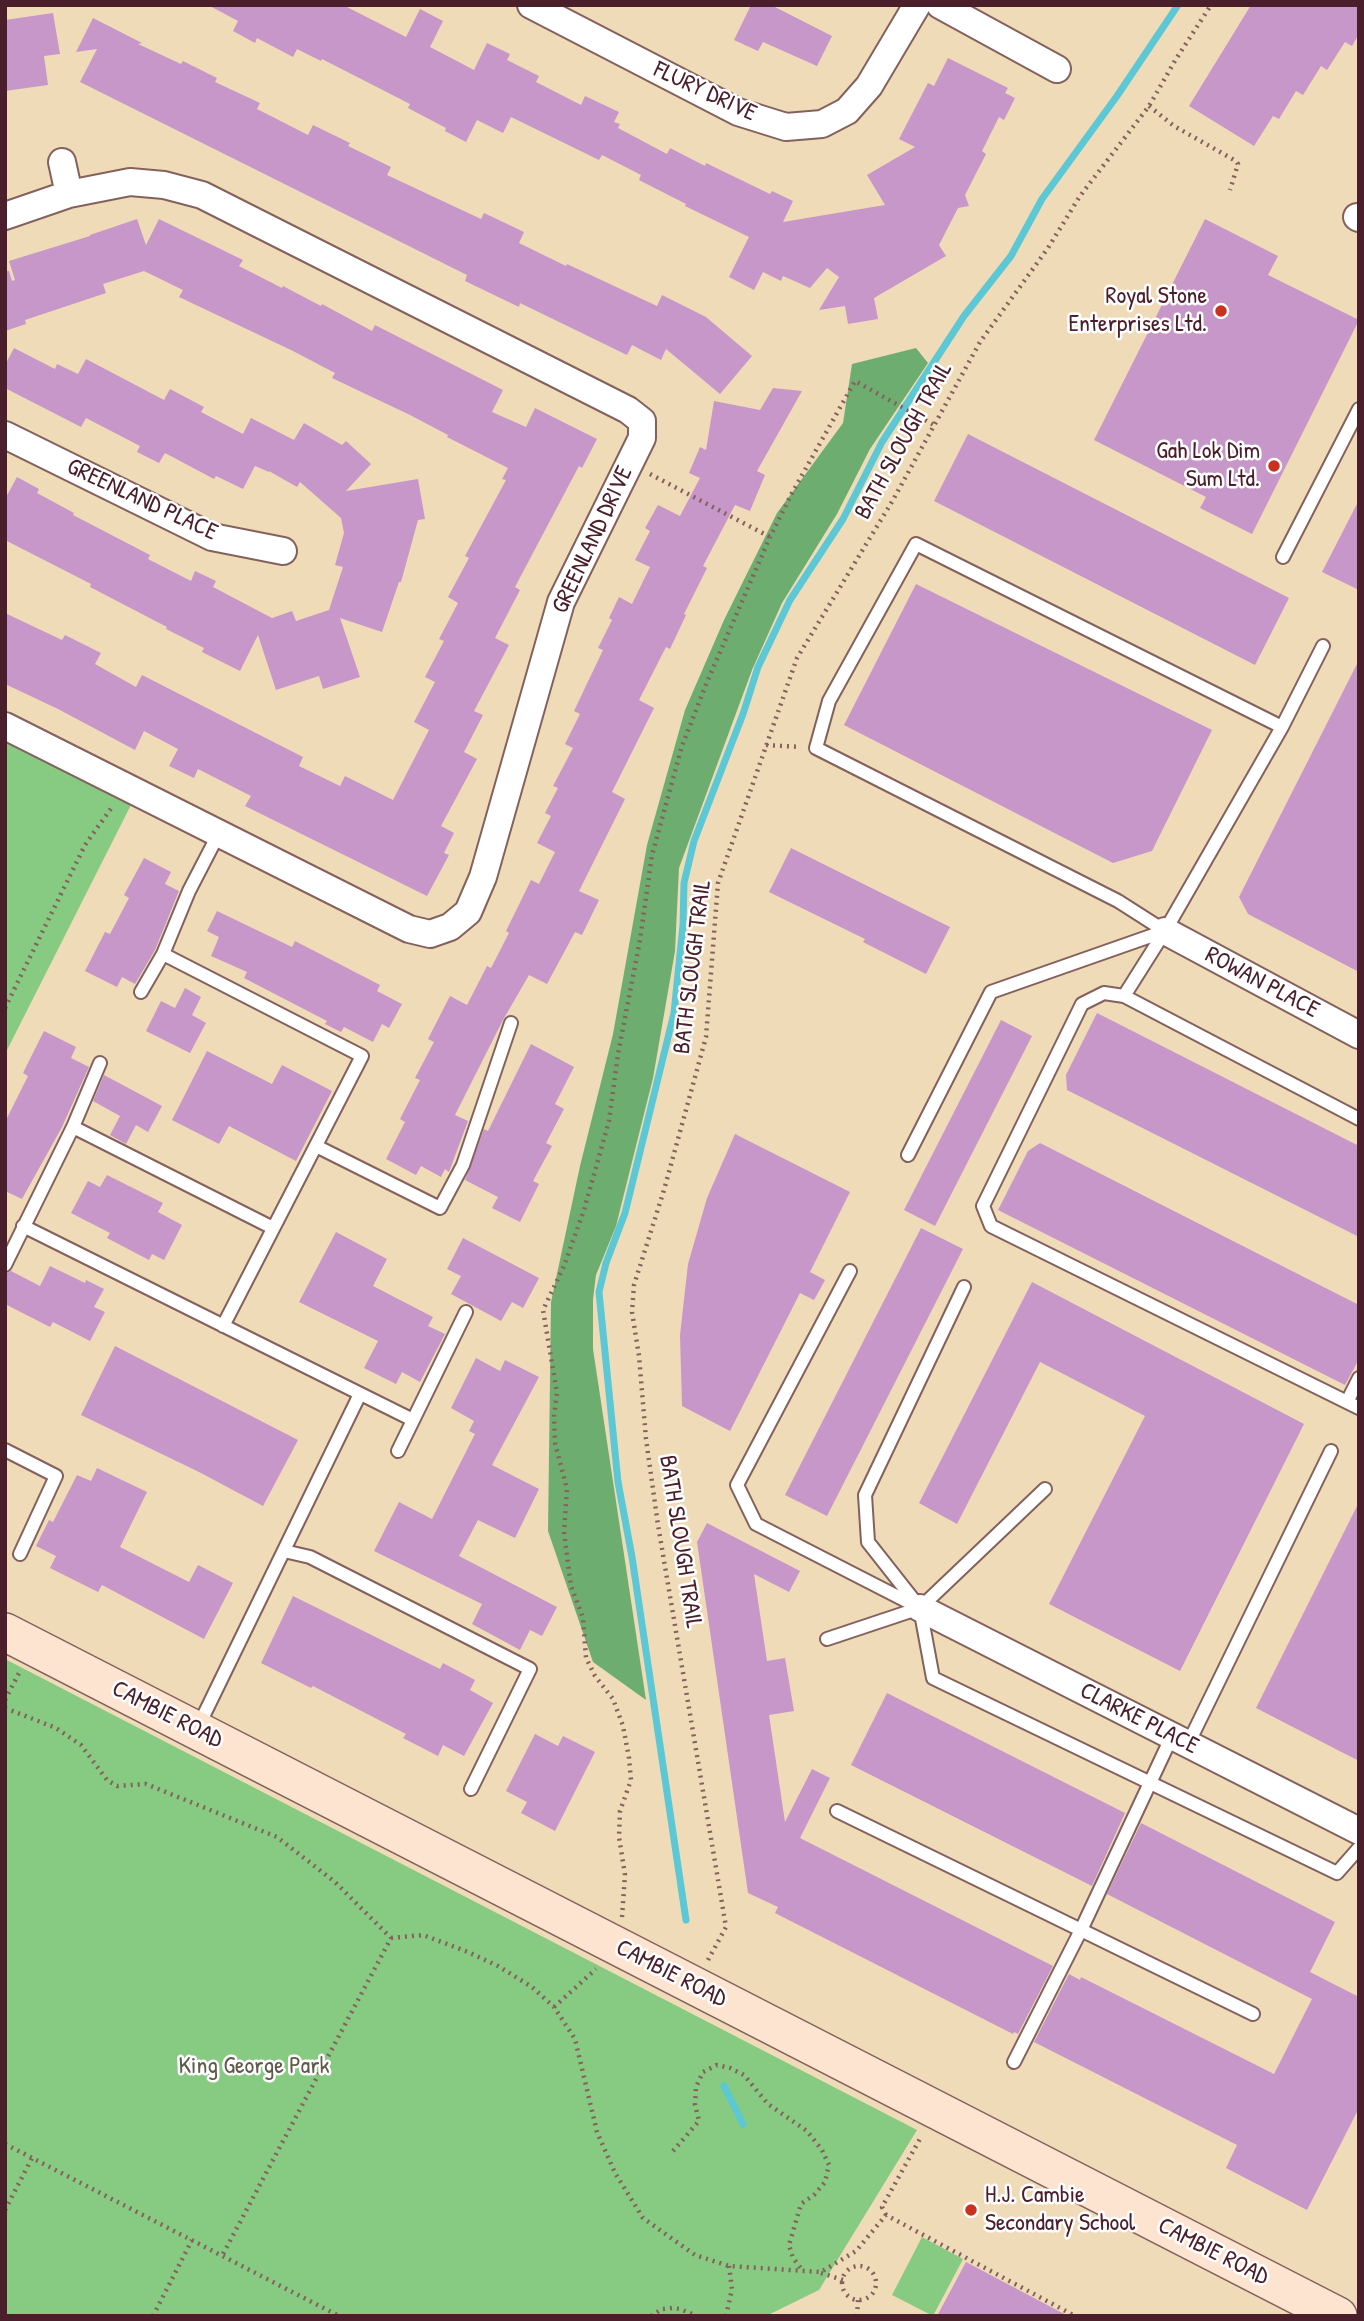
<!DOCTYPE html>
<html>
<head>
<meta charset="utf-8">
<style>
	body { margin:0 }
	#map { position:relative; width:1364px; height:2321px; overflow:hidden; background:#f0dbb9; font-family:"Patrick Hand",sans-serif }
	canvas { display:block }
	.frame { position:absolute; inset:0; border:7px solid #4a1f2b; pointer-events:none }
</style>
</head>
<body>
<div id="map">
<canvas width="1364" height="2321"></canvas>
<div class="frame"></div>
</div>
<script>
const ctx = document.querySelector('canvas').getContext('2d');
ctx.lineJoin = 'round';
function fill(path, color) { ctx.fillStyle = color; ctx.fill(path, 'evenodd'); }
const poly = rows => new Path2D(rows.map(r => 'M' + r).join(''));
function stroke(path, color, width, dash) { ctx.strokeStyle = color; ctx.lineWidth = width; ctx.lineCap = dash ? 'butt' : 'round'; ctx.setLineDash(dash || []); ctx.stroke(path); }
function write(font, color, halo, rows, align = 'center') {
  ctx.font = font + ' "Patrick Hand",sans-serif'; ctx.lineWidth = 5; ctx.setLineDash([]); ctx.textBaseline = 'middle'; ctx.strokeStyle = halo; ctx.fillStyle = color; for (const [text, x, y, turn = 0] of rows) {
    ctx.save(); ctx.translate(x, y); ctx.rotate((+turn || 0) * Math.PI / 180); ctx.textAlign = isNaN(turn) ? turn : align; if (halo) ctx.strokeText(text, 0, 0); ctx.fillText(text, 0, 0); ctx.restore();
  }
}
fill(poly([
	[5,734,134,799,5,1054],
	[5,1659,917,2130,819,2290,766,2316,5,2316],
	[922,2237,963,2259,933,2316,892,2295]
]), '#87ca82');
fill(poly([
	[916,348,928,363,870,449,837,514,782,603,752,670,679,868,675,951,653,1078,616,1226,596,1275,593,1299,593,1349,646,1700,593,1662,548,1531,551,1302,580,1166,613,1034,647,845,685,710,724,620,777,513,843,423,852,364]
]), '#6dae70');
stroke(poly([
	[686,1920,632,1557,618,1482,599,1292,606,1263,625,1213,674,1013,683,925,684,883,694,841,743,714,758,667,790,600,843,519,882,442,964,316,1011,256,1042,199,1117,96,1178,5],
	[724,2086,743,2124]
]), '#5cc8d5', 7);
fill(poly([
	[208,5,343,5,406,37,420,9,443,21,430,47,474,70,487,43,510,54,507,60,539,76,536,82,581,105,585,96,619,112,614,122,620,124,618,128,667,154,670,148,705,166,706,163,770,194,772,191,793,201,783,222,885,205,867,175,915,147,899,139,928,83,934,86,948,58,1008,88,1005,93,1015,98,1004,120,999,117,982,151,986,154,965,195,969,206,958,208,939,245,946,256,874,298,878,319,848,324,845,306,819,310,839,277,827,268,810,288,783,276,781,281,763,272,754,290,729,277,749,237,685,206,686,204,639,180,641,175,602,155,599,160,511,117,503,133,477,120,466,142,445,131,446,128,408,108,410,104,322,59,321,61,297,49,293,57,257,38,255,43,233,31,238,21],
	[751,5,771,5,832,36,817,66,763,42,758,51,734,40],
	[1251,5,1359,5,1359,34,1352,46,1345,42,1327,70,1321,66,1303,95,1296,91,1279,119,1273,116,1254,146,1189,106],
	[53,13,60,54,44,56,48,85,5,91,5,20],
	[93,18,142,43,138,44,181,64,183,61,217,78,215,82,260,103,257,109,308,135,313,125,350,143,348,146,391,167,387,175,481,219,484,213,524,232,519,243,566,266,567,264,657,306,662,295,706,317,752,356,720,394,666,349,661,360,632,345,627,355,520,303,519,307,465,281,467,275,80,82,97,49,76,52],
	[137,219,146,245,159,219,243,260,239,266,282,288,283,286,321,306,322,304,372,331,375,325,503,390,492,412,526,427,535,408,597,439,582,468,579,466,515,587,520,590,495,638,509,645,474,711,483,715,464,752,477,759,441,826,454,833,444,853,449,855,427,896,245,806,251,796,198,769,194,778,169,766,178,749,144,731,135,750,58,709,5,684,5,613,62,640,65,635,101,653,95,664,136,687,142,675,303,757,299,766,340,786,345,776,393,800,429,730,414,722,435,682,425,677,444,641,439,639,458,603,448,597,469,558,465,556,506,480,502,479,508,468,447,437,448,435,410,415,332,378,335,373,293,351,179,297,183,290,144,271,103,284,106,293,25,320,26,324,5,331,5,271,9,271,12,281,15,280,9,261,90,236,90,235],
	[1205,219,1278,256,1268,275,1359,320,1252,534,1200,508,1206,497,1094,440],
	[14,348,55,369,57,364,78,374,86,359,164,400,170,389,204,407,201,412,243,434,251,418,294,440,304,423,342,445,346,441,371,464,346,491,418,479,425,519,418,520,401,582,399,582,382,632,340,618,360,677,323,689,319,676,276,690,258,635,240,671,202,652,204,648,166,629,167,627,90,587,91,584,5,540,5,499,17,477,39,489,37,493,74,513,73,515,150,555,148,559,191,581,195,571,216,581,213,587,272,618,292,611,296,621,329,610,343,567,335,565,344,533,341,518,300,482,297,487,269,471,269,472,255,466,243,489,216,476,214,479,165,453,159,463,137,452,140,446,86,418,81,427,5,388,5,365],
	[773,388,802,391,757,471,765,475,750,511,735,505,703,566,707,568,684,614,686,615,670,649,666,647,639,700,654,708,612,792,625,799,579,891,599,900,582,935,575,932,547,984,529,975,503,1020,455,1115,468,1121,449,1172,445,1169,441,1177,421,1166,416,1175,386,1159,405,1122,400,1119,420,1080,415,1078,434,1042,428,1039,450,996,467,1005,487,966,491,968,509,933,506,931,531,880,539,884,555,852,537,843,551,816,545,813,558,788,553,786,573,748,565,744,580,714,574,711,603,650,598,648,612,620,609,618,619,597,632,604,650,567,635,560,650,531,645,528,658,505,680,516,700,478,689,473,700,447,706,450,714,401,760,410],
	[968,434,1289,598,1255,665,934,501],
	[1359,500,1359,590,1322,572],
	[916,584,1212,730,1152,851,1113,863,844,725],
	[1359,660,1359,972,1248,914,1239,897],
	[791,848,950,927,926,974,863,942,865,939,769,892],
	[144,858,171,872,165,884,179,891,155,950,135,984,122,977,117,987,85,971,105,932,110,934,129,898,124,895],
	[217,911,292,947,295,941,380,985,377,991,402,1004,389,1028,382,1024,373,1042,344,1027,341,1032,325,1024,327,1021,244,978,247,972,211,956,219,937,207,931],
	[185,988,201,997,192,1015,206,1023,190,1053,146,1031,161,1001,175,1008],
	[1097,1013,1359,1146,1359,1237,1067,1090,1066,1075],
	[1001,1020,1032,1036,935,1226,904,1210],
	[44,1031,76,1047,71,1058,89,1067,62,1127,22,1199,5,1191,5,1122,28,1076,23,1073],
	[531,1044,574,1067,555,1104,564,1109,546,1143,552,1146,533,1181,539,1184,520,1222,492,1208,498,1197,465,1180,484,1129,488,1131],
	[207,1051,272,1084,282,1065,332,1091,296,1161,229,1126,219,1144,172,1120],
	[104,1075,162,1106,148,1132,136,1125,126,1144,110,1135,120,1116,93,1101],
	[735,1134,850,1192,810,1272,825,1280,814,1300,800,1293,730,1431,682,1406,680,1335,688,1264,707,1198],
	[1040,1143,1359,1305,1359,1359,1345,1385,998,1210,1028,1151],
	[107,1175,163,1203,158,1212,182,1225,164,1260,152,1254,149,1260,107,1238,110,1233,71,1213,88,1181,100,1187],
	[921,1228,963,1249,827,1516,785,1495],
	[336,1232,387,1259,373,1286,433,1317,428,1326,445,1334,420,1382,402,1372,396,1384,364,1368,378,1341,299,1302],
	[463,1238,539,1278,523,1308,512,1302,501,1321,451,1294,461,1276,447,1269],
	[50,1266,85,1283,86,1280,104,1289,94,1307,105,1312,90,1341,53,1322,50,1327,5,1304,5,1274,11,1271,40,1286],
	[1032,1282,1304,1424,1180,1671,1049,1604,1145,1416,1040,1362,957,1524,919,1503],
	[115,1346,298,1440,263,1506,199,1472,81,1415],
	[476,1358,500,1371,505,1360,539,1377,492,1465,539,1489,515,1538,478,1520,459,1556,557,1607,542,1636,530,1630,520,1650,472,1624,482,1604,374,1551,399,1502,432,1519,475,1434,469,1431,474,1421,451,1408],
	[97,1468,147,1492,120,1547,189,1582,198,1565,233,1583,204,1639,102,1585,98,1592,50,1568,56,1556,36,1546,49,1520,53,1522,77,1475,91,1481],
	[1359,1502,1359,1761,1256,1708],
	[707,1523,800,1571,789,1592,754,1574,767,1661,785,1658,794,1711,769,1715,785,1822,812,1769,830,1778,800,1838,1053,1966,1018,2034,1014,2032,1013,2034,775,1913,778,1907,748,1893,697,1542],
	[293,1596,440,1669,443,1663,475,1680,470,1690,493,1703,464,1756,443,1745,438,1756,403,1738,406,1734,313,1686,311,1688,261,1663],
	[887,1693,1125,1813,1092,1886,851,1765],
	[535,1734,558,1746,563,1736,595,1752,555,1831,521,1813,527,1802,506,1791],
	[1141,1823,1335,1922,1310,1972,1359,1997,1359,2108,1307,2210,1226,2168,1237,2145,1034,2042,1069,1974,1080,1980,1081,1977,1274,2074,1312,1999,1107,1894],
	[966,2262,1068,2316,937,2316]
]), '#c697c8');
const service = poly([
	[1283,557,1359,409],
	[1165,931,1118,901,816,748,829,701,916,544,1282,727],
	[163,954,362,1056,223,1326],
	[141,992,163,954,189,891,219,833],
	[1124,996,1165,931,1282,727,1323,646],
	[1359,1119,1124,996,1104,993,1082,1004,983,1206,991,1226,1359,1408],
	[73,1127,273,1228],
	[316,1146,440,1208,463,1165,511,1023],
	[908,1155,991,992,1165,931],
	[23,1226,413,1420],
	[5,1265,73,1127,100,1063],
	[850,1271,737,1485,756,1524,916,1606],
	[964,1287,865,1495,868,1542,920,1608,933,1678,1337,1873,1359,1848],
	[1347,1402,1359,1378],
	[5,1450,56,1476,20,1554],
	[398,1451,466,1312],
	[284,1551,310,1557,530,1669,471,1789],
	[827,1639,920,1608,1045,1489],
	[198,1727,360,1394],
	[1188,1744,1331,1451],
	[837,1811,1081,1930,1172,1736],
	[1014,2062,1081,1930,1253,2014]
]);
const minor = poly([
	[531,5,738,112,786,127,822,124,847,111,869,86,917,5],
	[940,5,1057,69],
	[62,162,69,194],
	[5,216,69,194,130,182,164,185,202,195,628,410,642,421,642,438,561,602,483,877,468,912,450,927,430,934,409,929,5,726],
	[1357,217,1359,218],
	[5,435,212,537,283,551],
	[1165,931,1359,1035],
	[920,1608,1359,1831]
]);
const secondary = poly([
	[5,1632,1338,2316]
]);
stroke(service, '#84615d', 16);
stroke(minor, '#84615d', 30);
stroke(secondary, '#84615d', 40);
stroke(poly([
	[1149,106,1174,126,1236,161,1238,164,1230,190],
	[650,474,770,537],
	[766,745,801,747],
	[5,1008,85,845,112,807],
	[5,1700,19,1673],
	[5,1708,56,1728,81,1745,107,1780,117,1786,146,1784,277,1837,335,1882,391,1938,222,2256],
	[622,1917,625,1875,619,1837,620,1811,631,1780,629,1758,623,1726,613,1699,595,1676,586,1658,583,1618,571,1586,564,1532,567,1489,555,1443,554,1416,557,1393,543,1310,564,1266,584,1210,609,1121,618,1054,640,940,652,855,682,746,707,682,770,537,792,493,855,381,934,425],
	[391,1938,423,1935,468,1952,498,1966,532,1987,554,2007,575,2039,597,2132,615,2173,643,2218,695,2255,729,2266,821,2272,856,2251,886,2215,1075,2316],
	[708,1960,726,1927,658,1525,646,1439,639,1356,632,1312,634,1285,664,1190,706,1037,718,883,797,658,893,500,980,342,1048,248,1080,196,1149,106,1176,59,1211,5],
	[554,2007,596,1969],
	[5,2144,339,2316],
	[673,2151,699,2121,695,2105,696,2087,703,2072,717,2065,730,2068,744,2075,768,2104,807,2131,822,2150,829,2165,825,2182,814,2195,801,2204,789,2245,793,2258,803,2271],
	[5,2210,32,2158],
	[886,2215,882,2207,921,2137],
	'842 2283a17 17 0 1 1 34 0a17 17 0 1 1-34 0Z',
	[821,2273,843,2280],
	[153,2316,192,2240],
	[651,2316,662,2309,672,2308,680,2309,697,2316],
	[726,2316,732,2289,729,2266],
	[857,2316,858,2300]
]), '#84615d', 4.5, [2, 5]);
stroke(service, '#fff', 12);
stroke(minor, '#fff', 26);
stroke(secondary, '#fde4d0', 37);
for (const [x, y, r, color] of [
	[1221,311,7,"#c8321e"],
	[1274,466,7,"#c8321e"],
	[971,2210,7,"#c8321e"]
]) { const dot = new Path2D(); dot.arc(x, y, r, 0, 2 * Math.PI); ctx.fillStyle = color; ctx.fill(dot); stroke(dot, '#fff', 2.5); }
write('24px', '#4a1f2b', '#fff', [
	["FLURY DRIVE",705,92,25],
	["BATH SLOUGH TRAIL",904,441,-61],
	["GREENLAND PLACE",142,500,25],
	["GREENLAND DRIVE",593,540,-65],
	["BATH SLOUGH TRAIL",693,967,-83],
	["ROWAN PLACE",1262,983,28],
	["BATH SLOUGH TRAIL",680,1542,81],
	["CAMBIE ROAD",167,1715,27],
	["CLARKE PLACE",1139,1719,27],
	["CAMBIE ROAD",671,1974,27],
	["CAMBIE ROAD",1213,2252,27]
]);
write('24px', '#4a1f2b', '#fff', [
	["Royal Stone",1207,297],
	["Enterprises Ltd.",1207,325],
	["Gah Lok Dim",1260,452],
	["Sum Ltd.",1260,480],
	["H.J. Cambie",985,2196,"left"],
	["Secondary School",985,2224,"left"]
], 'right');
write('24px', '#5f5b49', '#fff', [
	["King George Park",254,2067]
]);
</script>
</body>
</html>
